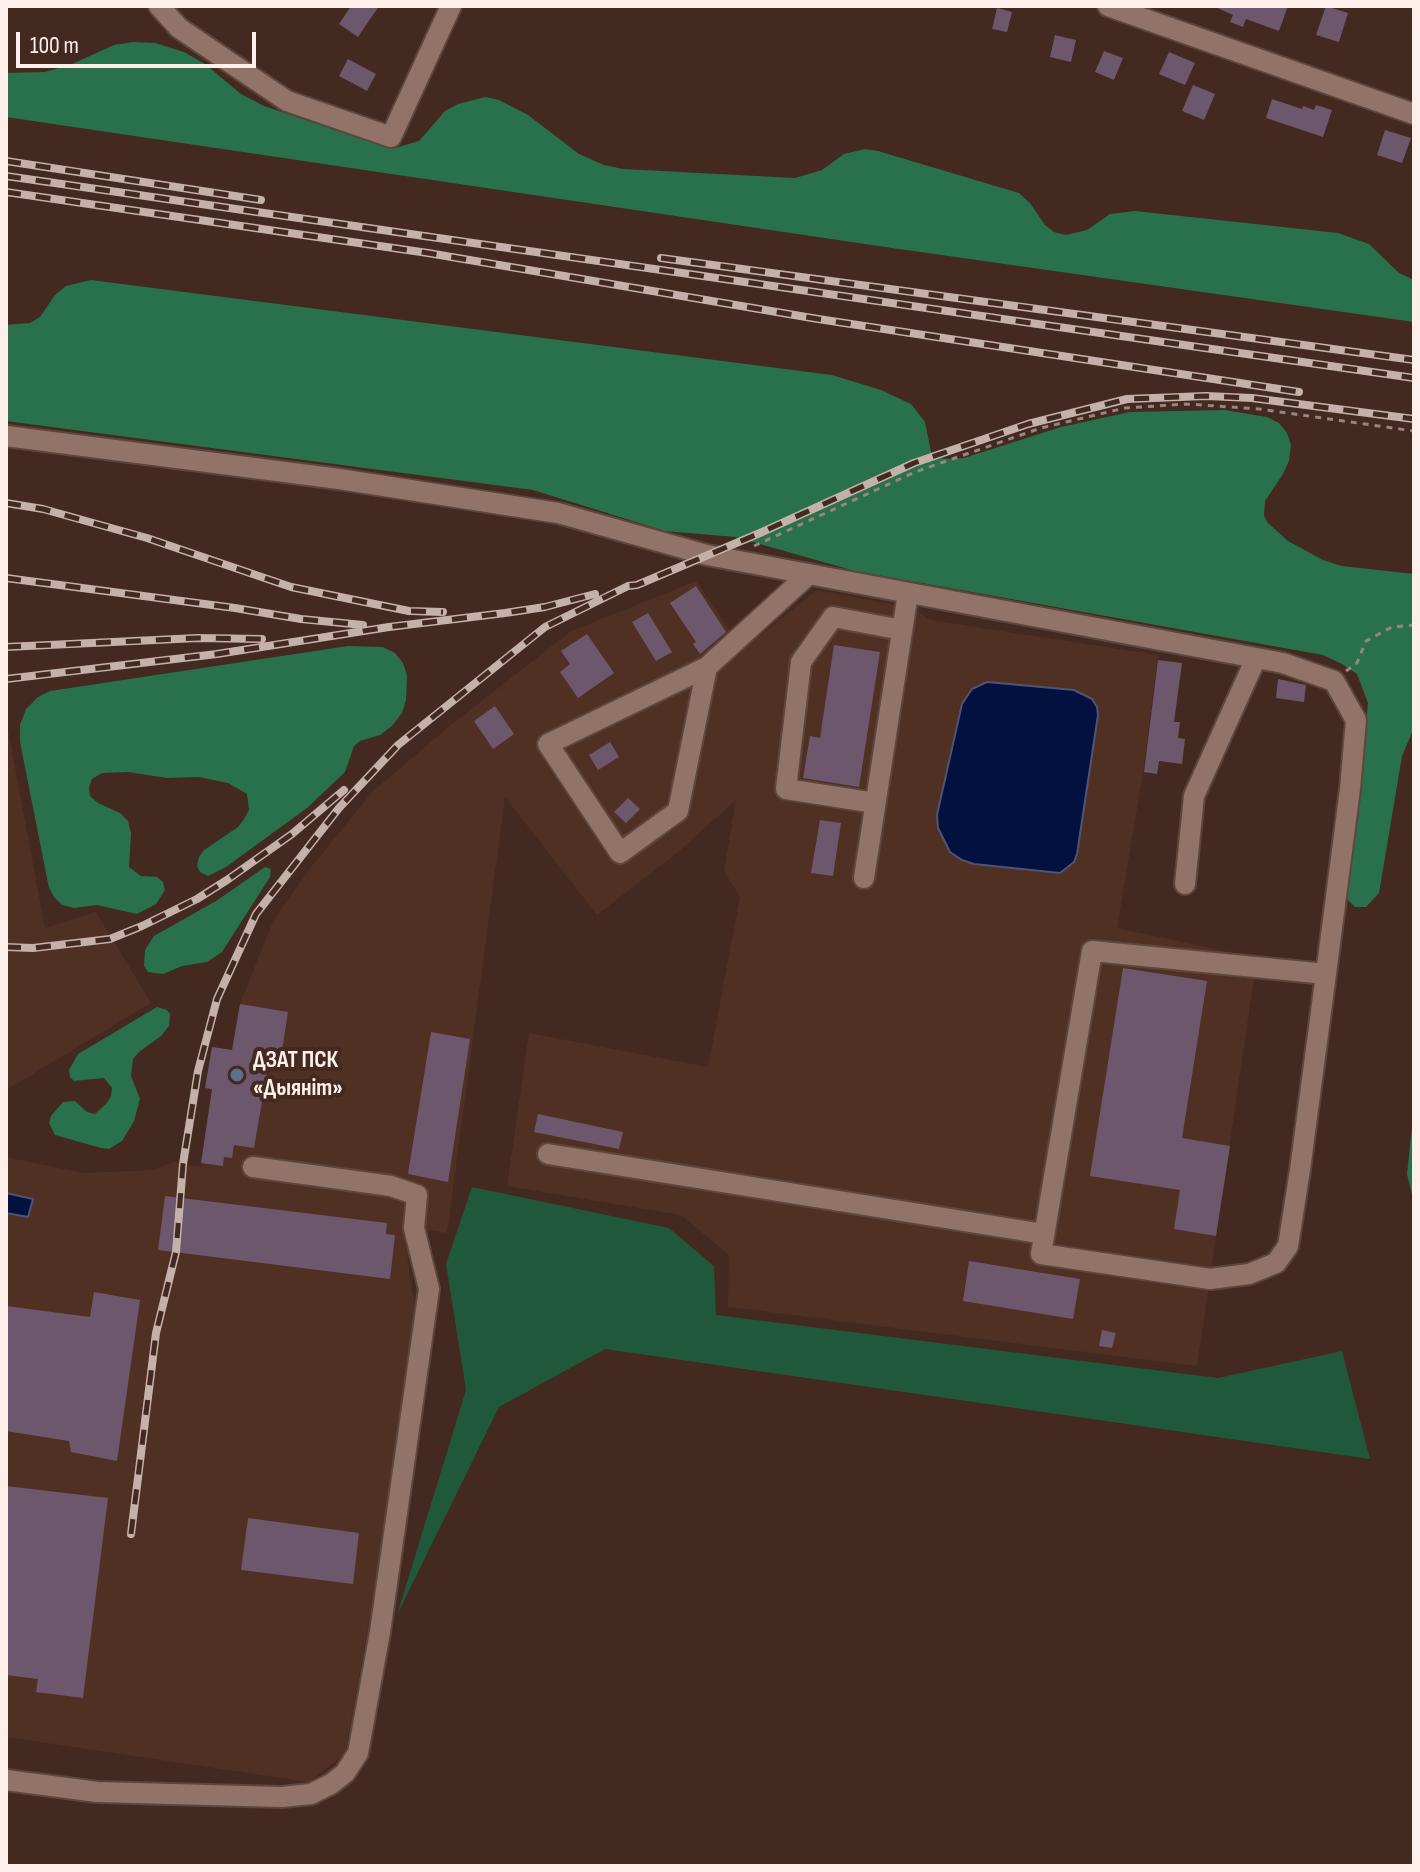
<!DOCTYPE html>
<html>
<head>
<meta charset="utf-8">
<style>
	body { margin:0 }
	#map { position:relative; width:1420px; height:1872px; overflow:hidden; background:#43291f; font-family:"Sofia Sans Condensed",sans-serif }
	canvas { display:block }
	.frame { position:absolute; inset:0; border:8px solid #feefea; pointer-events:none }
	.scale { position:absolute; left:16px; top:32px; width:240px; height:36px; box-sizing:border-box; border:4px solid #feefea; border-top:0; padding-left:10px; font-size:24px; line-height:28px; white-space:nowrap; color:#feefea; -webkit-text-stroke:6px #43291f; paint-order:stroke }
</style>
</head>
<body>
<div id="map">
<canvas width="1420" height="1872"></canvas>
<div class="frame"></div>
<div class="scale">100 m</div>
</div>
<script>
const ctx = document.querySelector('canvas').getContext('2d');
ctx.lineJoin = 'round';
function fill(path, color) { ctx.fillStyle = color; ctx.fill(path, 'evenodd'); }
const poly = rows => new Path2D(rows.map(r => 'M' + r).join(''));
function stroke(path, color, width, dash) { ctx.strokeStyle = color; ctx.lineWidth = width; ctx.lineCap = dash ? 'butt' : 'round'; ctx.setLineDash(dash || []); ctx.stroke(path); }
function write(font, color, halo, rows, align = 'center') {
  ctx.font = font + ' "Sofia Sans Condensed",sans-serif'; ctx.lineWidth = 8; ctx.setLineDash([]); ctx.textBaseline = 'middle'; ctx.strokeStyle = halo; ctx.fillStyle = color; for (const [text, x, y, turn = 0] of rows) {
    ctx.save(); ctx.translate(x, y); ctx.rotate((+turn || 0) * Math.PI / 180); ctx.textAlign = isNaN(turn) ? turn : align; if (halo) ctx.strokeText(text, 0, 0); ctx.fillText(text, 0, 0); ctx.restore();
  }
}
fill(poly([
	[696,581,743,649,817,590,915,609,930,620,1158,655,1143,772,1117,928,1257,958,1197,1366,728,1307,729,1255,681,1215,507,1186,529,1033,708,1067,740,897,724,871,736,800,678,852,597,915,505,797,447,1233,403,1227,415,1309,412,1338,375,1589,345,1754,309,1782,6,1737,6,1157,83,1173,152,1170,173,1162,202,1167,212,1090,205,1088,212,1047,233,1051,240,1004,273,921,308,871,373,791,451,725,571,631],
	[6,719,45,928,96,912,151,1003,6,1090]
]), '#513024');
fill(poly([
	[472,1187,669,1228,714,1266,716,1315,1218,1378,1342,1351,1370,1459,605,1349,499,1407,397,1615,466,1390,446,1264]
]), '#20583c');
fill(poly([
	[133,42,155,43,184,52,205,64,241,94,264,106,383,146,395,148,419,141,445,111,458,104,485,97,499,100,528,115,579,154,604,165,623,169,795,178,822,170,844,154,865,149,878,151,1019,193,1030,203,1045,225,1054,232,1066,235,1087,230,1110,214,1135,211,1338,233,1369,244,1399,273,1414,280,1414,322,892,248,6,117,6,73,45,72,72,64,114,45],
	[91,280,832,375,881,390,911,404,925,422,931,452,940,458,949,459,964,458,1061,427,1130,412,1225,410,1267,417,1279,423,1287,433,1291,445,1289,461,1283,474,1265,501,1264,516,1268,523,1288,541,1323,560,1342,566,1414,574,1414,728,1402,756,1379,893,1366,907,1355,907,1346,898,1368,703,1357,674,1342,664,1323,655,855,571,735,537,665,531,533,490,6,421,6,325,30,323,40,317,55,295,66,286],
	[348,646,383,647,395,653,403,663,407,675,406,700,402,713,392,726,380,735,360,741,354,746,345,772,307,808,226,867,208,876,200,872,197,866,199,857,204,850,238,827,244,819,249,810,247,794,228,783,199,777,167,778,128,772,102,773,92,779,89,787,90,796,98,803,120,813,128,821,131,833,129,867,141,876,157,877,163,882,165,890,156,904,137,914,97,905,74,908,62,905,54,897,49,888,20,742,20,725,26,709,38,697,50,691],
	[265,867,271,869,270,877,222,952,207,962,182,966,163,974,148,972,144,966,145,950,154,936,216,901],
	[157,1007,167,1010,170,1014,169,1026,161,1036,139,1052,133,1059,131,1076,140,1099,134,1121,122,1141,109,1149,101,1148,55,1135,49,1123,51,1116,63,1102,75,1101,87,1112,95,1114,106,1104,111,1096,112,1088,104,1078,74,1081,70,1077,69,1070,78,1054],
	[1414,1108,1414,1203,1407,1174]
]), '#29704c');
const water = poly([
	[987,682,1074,690,1092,699,1097,707,1098,715,1077,854,1074,862,1060,873,974,864,962,860,950,852,938,828,937,815,962,704,972,689,987,682],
	[6,1193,33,1199,28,1217,6,1213,6,1193]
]);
fill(water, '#031140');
stroke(water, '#4e5473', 2);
fill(poly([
	[351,6,379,6,358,37,339,24],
	[1213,6,1288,6,1279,31,1246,19,1243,27,1230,22,1233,15],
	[1326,6,1348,13,1339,42,1316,35],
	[997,8,1012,12,1007,32,992,29],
	[1055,35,1076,40,1071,62,1050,57],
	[1104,51,1123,58,1114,80,1095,72],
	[1169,52,1195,63,1185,85,1159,74],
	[348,59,376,74,367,91,339,76],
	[1193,85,1215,94,1204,120,1182,111],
	[1272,99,1302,109,1303,106,1314,110,1316,105,1332,110,1323,137,1266,118],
	[1385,130,1411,138,1402,163,1377,155],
	[696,586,726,632,700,654,693,644,696,642,670,603],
	[648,613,672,652,656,661,632,622],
	[587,634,614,673,578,698,560,672,570,664,561,651],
	[834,645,880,652,859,787,803,778,810,736,820,738],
	[1158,660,1182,663,1174,722,1180,722,1178,738,1185,739,1182,764,1159,761,1157,774,1144,772],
	[1278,679,1306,685,1304,702,1276,698],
	[495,706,514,734,493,749,474,721],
	[610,742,619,757,598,770,589,755],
	[628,798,640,809,626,823,614,812],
	[820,820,841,823,833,876,811,873],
	[1123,968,1207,981,1182,1138,1230,1146,1216,1236,1174,1229,1180,1190,1090,1176],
	[240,1004,288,1012,280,1063,269,1061,254,1148,234,1145,232,1158,224,1157,223,1166,201,1163,212,1089,205,1088,212,1047,232,1050],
	[431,1032,470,1039,448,1182,408,1174],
	[538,1114,623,1132,619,1149,534,1132],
	[165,1196,387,1223,386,1234,395,1235,390,1279,158,1250],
	[969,1261,1080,1279,1073,1319,963,1301],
	[94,1292,140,1300,117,1461,71,1452,69,1441,6,1431,6,1306,90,1317],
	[1102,1330,1116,1333,1112,1348,1099,1346],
	[6,1486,108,1498,83,1698,36,1692,38,1679,6,1675],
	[248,1518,359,1533,353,1584,241,1570]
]), '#6d576d');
const minor = poly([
	[159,6,179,28,287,101,391,137,451,6],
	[1108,6,1414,114],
	[6,436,339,479,558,513,707,555,1283,663,1334,681,1356,720,1350,789,1326,974,1300,1170,1288,1246,1276,1263,1249,1274,1210,1279,1041,1254,1092,951,1326,974],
	[707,667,678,811,620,853,548,744,707,667,809,574],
	[875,803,786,789,801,662,833,617,902,630],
	[864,878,908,593],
	[1185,884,1194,796,1256,658],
	[548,1154,1044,1234],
	[6,1780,97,1792,282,1797,311,1794,331,1784,345,1773,358,1753,380,1632,429,1289,414,1228,417,1195,391,1186,253,1167]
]);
stroke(minor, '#5c463d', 24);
stroke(poly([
	[754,546,915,472,1041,428,1125,408,1187,404,1259,409,1414,431],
	[1346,671,1357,663,1366,641,1392,627,1414,625]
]), '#9a857e', 3, [6, 6]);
stroke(minor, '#927367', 20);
const rail = poly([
	[6,161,261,200],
	[6,176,1414,378],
	[6,192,428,253,818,319,1299,392],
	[661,258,1414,360],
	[6,503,43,509,147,538,291,587,409,611,443,612],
	[6,578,235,608,301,619,363,625],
	[6,647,198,638,262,639],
	[6,679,217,654,389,627,505,613,545,607,595,594],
	[6,947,33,948,110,939,142,926,197,899,227,880,292,834,344,790],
	[131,1534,156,1333,176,1252,183,1164,198,1071,217,999,256,914,339,808,398,745,545,627,628,586,637,585,760,533,914,463,1028,424,1127,399,1206,396,1252,398,1414,419]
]);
stroke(rail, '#c3b1aa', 8);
stroke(rail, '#43291f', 5, [15]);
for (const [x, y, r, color] of [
	[237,1075,8,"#5c6f8a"]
]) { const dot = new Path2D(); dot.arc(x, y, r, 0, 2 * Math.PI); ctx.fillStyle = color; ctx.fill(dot); stroke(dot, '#43291f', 3); }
write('bold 24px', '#feefea', '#43291f', [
	["ДЗАТ ПСК",253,1061],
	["«Дыяніт»",253,1089]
], 'left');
</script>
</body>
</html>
